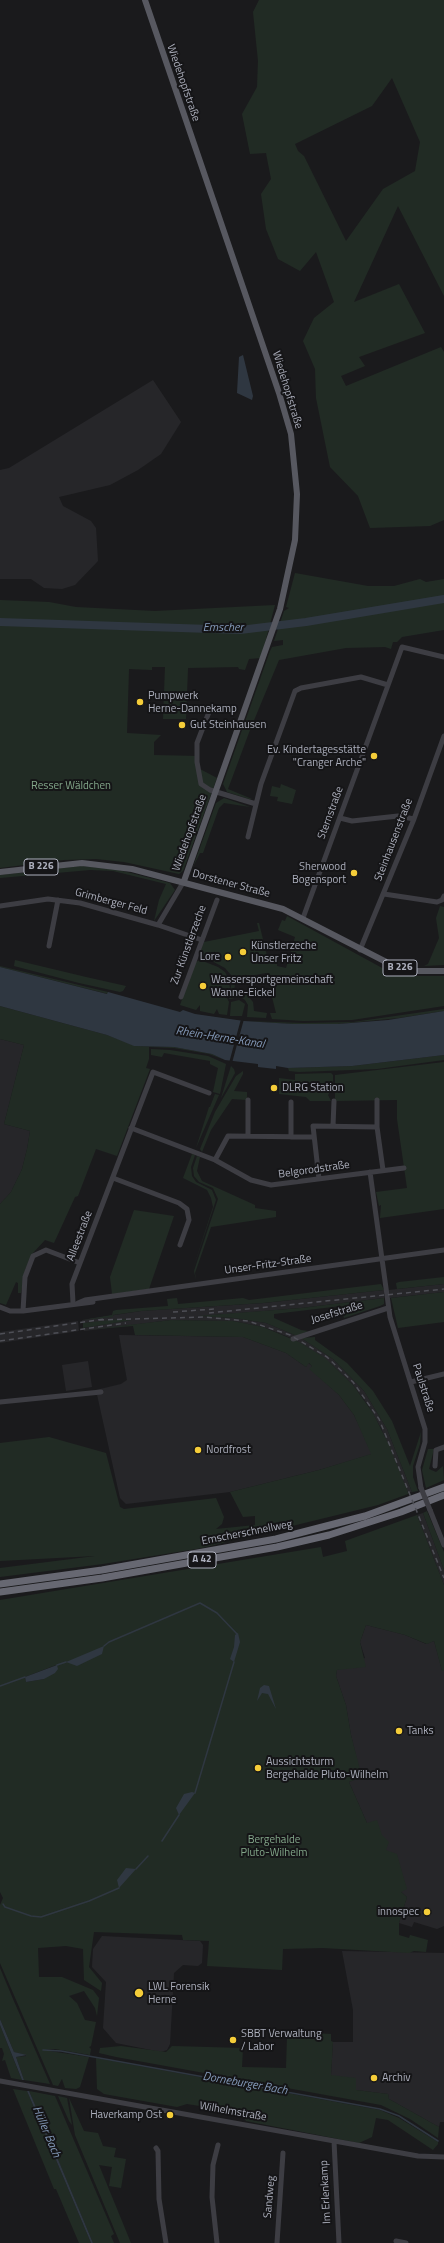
<!DOCTYPE html>
<html>
<head>
<meta charset="utf-8">
<style>
	body { margin:0 }
	canvas { display:block; background:#1a1a1c }
</style>
</head>
<body>
<canvas width="444" height="2243"></canvas>
<script>
const ctx = document.querySelector('canvas').getContext('2d');
ctx.lineJoin = 'round';
function fill(path, color) { ctx.fillStyle = color; ctx.fill(path, 'evenodd'); }
const poly = rows => new Path2D(rows.map(r => 'M' + r).join(''));
function stroke(path, color, width, dash) { ctx.strokeStyle = color; ctx.lineWidth = width; ctx.lineCap = dash ? 'butt' : 'round'; ctx.setLineDash(dash || []); ctx.stroke(path); }
function write(font, color, halo, rows, align = 'center') {
  ctx.font = font + ' "Titillium Web",sans-serif'; ctx.lineWidth = 4; ctx.setLineDash([]); ctx.textBaseline = 'middle'; ctx.strokeStyle = halo; ctx.fillStyle = color; for (const [text, x, y, turn = 0] of rows) {
    ctx.save(); ctx.translate(x, y); ctx.rotate((+turn || 0) * Math.PI / 180); ctx.textAlign = isNaN(turn) ? turn : align; if (halo) ctx.strokeText(text, 0, 0); ctx.fillText(text, 0, 0); ctx.restore();
  }
}
fill(poly([
	[153,380,181,422,161,454,138,470,110,485,59,497,63,506,91,521,96,528,98,561,75,585,62,589,44,588,31,579,0,579,0,470,9,468],
	[0,1039,24,1045,4,1124,30,1131,27,1149,22,1169,11,1192,0,1204],
	[444,1284,444,1292,390,1298,389,1290],
	[384,1290,384,1298,301,1308,202,1316,234,1318,266,1323,297,1336,291,1338,263,1327,233,1321,171,1320,84,1331,83,1328,130,1320,83,1323,82,1320,141,1311,264,1303],
	[78,1321,79,1331,0,1343,0,1332],
	[119,1335,243,1337,286,1353,306,1367,308,1363,312,1366,310,1369,339,1395,354,1415,372,1454,319,1470,230,1492,126,1504,120,1498,96,1390,121,1384,127,1380],
	[301,1338,333,1359,364,1391,387,1429,412,1492,408,1493,381,1428,368,1405,353,1385,330,1363,295,1340],
	[88,1361,92,1387,66,1391,62,1365],
	[423,1513,444,1570,444,1585,417,1515],
	[366,1625,405,1635,426,1644,434,1641,442,1670,444,1670,444,1926,437,1929,414,1922,412,1927,399,1923,407,1897,401,1892,385,1850,367,1823,349,1782,361,1777,351,1735,346,1705,336,1676,337,1670,365,1658,360,1642],
	[102,1936,200,1941,203,1945,202,1963,198,1966,183,1965,174,1973,170,2044,167,2050,161,2052,116,2043,103,2028,106,1982,92,1967,93,1949],
	[342,1951,444,1953,444,2122,440,2122,439,2127,389,2099,388,2094,356,2090,331,2075,333,2042,353,2042,353,2010]
]), '#262629');
fill(poly([
	[259,0,444,0,444,296,398,206,354,302,399,284,425,333,359,357,365,366,341,376,346,386,441,347,444,352,444,520,430,526,370,528,358,496,330,467,316,398,315,369,303,341,314,318,334,302,316,252,300,271,278,259,266,229,261,194,271,179,266,153,250,154,242,114,257,87,258,61,253,12],
	[392,78,420,142,415,171,383,189,346,241,304,156,298,151,295,144,372,106],
	[295,573,368,586,394,586,420,579,426,582,444,579,444,630,402,637,397,642,393,642,391,649,385,647,346,648,279,660,250,730,228,789,252,799,249,799,227,792,223,784,270,651,272,647,283,645,283,640,274,641,284,611,289,608,286,607],
	[0,600,49,602,76,607,155,611,275,605,261,658,249,659,245,670,239,669,238,667,188,668,186,719,163,719,165,667,152,667,152,670,129,669,127,733,161,735,154,742,154,755,198,756,200,769,217,778,183,871,179,874,124,862,96,859,64,860,0,868],
	[281,784,296,790,292,804,277,801,278,797,270,796,272,786,280,788],
	[224,798,250,807,224,803,219,808,203,853,200,853,193,867,216,803],
	[82,866,119,870,170,883,175,890,154,921,159,900,166,884,113,871,90,870,0,878,0,875],
	[440,906,444,907,444,965,424,966,428,964,439,938,436,918],
	[287,916,384,969,409,976,444,976,444,1006,352,1020,303,1021,272,1019,270,1013,276,1013,266,973,244,977,238,983,225,968,199,954,204,942,259,931,257,923,259,923,268,960,273,959,277,961,277,966,286,968,295,937,278,930,282,920,285,921],
	[15,960,86,977,126,986,123,991,120,992,79,983,14,966],
	[200,960,218,967,225,972,228,978,230,988,226,996,229,1002,227,1015,219,1014,217,1009,214,1014,200,1011,200,1005,196,1010,180,1005,196,962],
	[0,966,108,992,108,994,0,967],
	[232,980,235,986,232,995,240,993,247,995,253,1002,254,1011,267,1013,266,1018,247,1017,248,1005,245,1000,241,997,229,999],
	[239,1000,245,1004,242,1016,230,1016,231,1002],
	[0,1006,107,1035,136,1046,174,1047,212,1054,225,1060,209,1054,174,1048,149,1047,149,1059,146,1068,150,1069,117,1156,96,1149,78,1196,75,1197,54,1243,45,1240,33,1253,25,1270,21,1293,18,1293,18,1283,16,1282,6,1305,0,1303,0,1204,11,1192,22,1169,27,1149,30,1131,4,1124,24,1045,0,1039],
	[444,1009,444,1011,399,1018,338,1024,293,1024,244,1021,303,1023,353,1022],
	[151,1049,170,1050,208,1056,226,1064,220,1094,213,1092,218,1068,210,1064,210,1061,164,1053,162,1057,151,1055],
	[444,1055,444,1060,377,1069,299,1072,289,1071,288,1068,352,1066],
	[444,1062,444,1209,380,1218,381,1205,379,1206,376,1192,407,1188,397,1119,397,1100,335,1101,335,1075],
	[231,1066,234,1069,235,1073,221,1098],
	[243,1071,243,1074,234,1091,247,1092,247,1100,232,1099,211,1130,202,1152,200,1149,215,1112,236,1076],
	[331,1073,333,1075,333,1091,328,1089,330,1092,328,1095,331,1101,310,1101,306,1097,279,1094,279,1078,295,1080,295,1074],
	[215,1094,219,1095,196,1148,209,1107,210,1107],
	[192,1154,195,1155,191,1167,192,1176,196,1182,212,1190,216,1200,192,1272,213,1207,211,1198,207,1190,183,1178],
	[197,1156,200,1157,197,1171,202,1181,255,1205,255,1208,276,1211,276,1217,211,1227,195,1273,196,1280,194,1271,218,1199,213,1188,199,1182,194,1176,193,1168],
	[134,1210,174,1216,149,1289,112,1294,110,1277],
	[444,1277,444,1284,397,1289,396,1283,399,1282],
	[381,1284,384,1290,263,1303,141,1311,113,1315,113,1317,82,1320,112,1315,113,1311,116,1310,168,1306,167,1299,177,1298,178,1304,243,1298,249,1300],
	[444,1292,444,1322,398,1328,391,1298],
	[384,1298,384,1304,380,1306,344,1318,341,1306,274,1314,274,1318,301,1330,308,1331,297,1336,266,1323,234,1318,197,1316,301,1308],
	[121,1319,132,1320,83,1328,83,1323],
	[171,1320,233,1321,263,1327,299,1342,325,1358,353,1385,373,1413,389,1445,409,1495,408,1494,378,1505,202,1548,103,1564,0,1577,0,1568,95,1556,0,1561,0,1443,49,1437,106,1453,120,1507,124,1509,216,1498,224,1517,222,1524,216,1529,255,1525,255,1516,243,1517,230,1492,319,1470,371,1454,354,1415,339,1395,309,1369,312,1366,309,1363,306,1367,286,1353,243,1337,135,1335,133,1326,86,1330],
	[315,1337,315,1340,347,1363,373,1391,392,1421,410,1466,421,1432,420,1444,413,1466,413,1477,418,1491,412,1492,387,1429,364,1391,333,1359,301,1338],
	[428,1449,434,1449,429,1469,436,1472,443,1466,444,1480,426,1488,422,1470],
	[427,1511,444,1552,444,1570,423,1513],
	[417,1515,444,1585,444,1670,442,1671,434,1641,427,1644,405,1635,366,1625,360,1642,366,1667,337,1670,336,1676,346,1705,351,1735,362,1777,349,1782,367,1823,377,1820,382,1835,389,1842,386,1850,397,1854,407,1889,401,1892,407,1897,399,1923,399,1935,409,1938,410,1935,428,1940,426,1952,414,1951,409,1953,323,1948,283,1949,282,1970,207,1966,209,1941,183,1940,182,1935,94,1932,89,1967,102,1983,101,1991,84,1980,83,1949,66,1946,38,1948,39,1977,62,1977,93,1990,99,1998,97,2016,95,2008,84,1991,69,1996,77,2003,85,2020,96,2022,91,2046,89,2047,91,2049,90,2055,55,2049,43,2050,89,2057,80,2087,76,2089,65,2088,62,2079,58,2086,53,2085,0,1963,0,1905,3,1898,0,1892,0,1600,321,1547,323,1557,347,1551,345,1541],
	[56,1665,44,1679,26,1682,25,1677],
	[0,1968,13,1999,50,2084,24,2080,16,2057,26,2056,26,2055,14,2052,0,2019],
	[0,2025,17,2068,22,2080,11,2078,5,2060,2,2061,4,2054,2,2048,0,2048],
	[291,2032,331,2034,331,2041,333,2042,331,2075,356,2078,356,2090,388,2094,389,2099,439,2127,438,2138,410,2119,381,2105,116,2057,99,2053,100,2048,121,2046,166,2052,172,2046,243,2048,242,2067,286,2068,287,2037,291,2038],
	[96,2058,380,2110,399,2118,438,2142,438,2144,433,2150,388,2120,376,2118,372,2137,359,2143,246,2121,241,2113,232,2111,187,2104,177,2107,104,2094,97,2089],
	[13,2089,27,2091,91,2243,79,2243,56,2189,54,2189],
	[29,2091,55,2096,114,2234,111,2236,114,2243,93,2243],
	[58,2096,67,2098,72,2125,69,2121],
	[69,2098,84,2131,98,2133,103,2146,116,2148,114,2157,126,2159,121,2188,109,2186,112,2167,99,2165,131,2243,120,2243,75,2135]
]), '#212b24');
fill(poly([
	[243,355,253,396,252,400,237,393,239,357],
	[0,967,107,994,108,992,180,1012,183,1010,195,1014,244,1021,293,1024,338,1024,388,1020,444,1011,444,1055,352,1066,288,1068,276,1066,276,1069,258,1067,258,1064,225,1060,212,1054,174,1047,134,1046,107,1035,0,1006],
	[238,1633,240,1642,234,1662,230,1659,234,1647,235,1635],
	[104,1646,102,1654,77,1666,66,1662],
	[57,1665,58,1669,55,1673,44,1679,26,1682,25,1677],
	[264,1685,269,1686,276,1709,268,1694,262,1693,257,1701,260,1688],
	[192,1792,195,1793,179,1815,176,1808,184,1794],
	[126,1868,136,1869,119,1888,117,1880],
	[0,2019,14,2052,27,2055,16,2057,24,2080,22,2080,0,2025],
	[27,2091,29,2091,39,2114,93,2243,91,2243]
]), '#2f3741');
fill(poly([
	[241,1019,244,1019,232,1063,229,1063]
]), '#1a1a1c');
stroke(poly([
	[104,1646,109,1642,200,1603,217,1613,237,1634],
	[57,1665,66,1662],
	[0,1686,25,1677],
	[195,1793,234,1662],
	[162,1841,179,1815],
	[136,1869,148,1856],
	[3,1904,5,1907,31,1916,41,1917,89,1901,119,1888],
	[43,2050,61,2051,380,2109,399,2116,438,2141]
]), '#2f3741', 1.5);
stroke(poly([
	[0,622,240,630,306,622,444,599]
]), '#2f3741', 8);
stroke(poly([
	[209,712,197,743,197,762,201,784,210,790,256,804],
	[340,818,352,821,398,816,414,819],
	[248,837,261,784,295,691,301,688,361,677,388,685],
	[384,894,437,902,442,900,444,896],
	[0,906,48,899,80,903,158,925,202,940],
	[303,918,402,647,444,657],
	[158,925,184,881],
	[49,946,58,900],
	[360,950,414,819,444,736],
	[181,997,217,900],
	[377,1100,377,1127,383,1170],
	[333,1126,334,1101],
	[131,1128,215,1160,251,1180,271,1185,404,1168],
	[248,1136,248,1100],
	[291,1137,291,1102],
	[215,1160,228,1136,313,1137],
	[370,1172,390,1317,425,1429,425,1442,418,1467,421,1488],
	[113,1178,179,1203,187,1209,189,1220,180,1245],
	[319,1179,313,1126,377,1127],
	[73,1303,72,1284,153,1072,209,1093],
	[78,1303,85,1300,444,1250],
	[0,1307,10,1311,23,1311,93,1302],
	[23,1311,25,1277,33,1256,46,1250,80,1263],
	[293,1339,388,1308],
	[411,1382,444,1374],
	[0,1402,101,1392],
	[435,1466,436,1450,444,1447],
	[430,1510,444,1545],
	[0,2081,418,2156,444,2157],
	[334,2141,339,2243],
	[156,2148,158,2151,159,2199,166,2243],
	[396,2241,406,2243],
	[217,2243,212,2197,213,2165,218,2145],
	[277,2243,283,2153]
]), '#3d3d43', 5);
stroke(poly([
	[145,0,279,393,291,434,297,494,295,540,280,609,184,881],
	[0,872,82,863,132,869,283,909,396,967,416,971,444,971]
]), '#575860', 6);
stroke(poly([
	[0,1584,102,1570,276,1539,365,1516,444,1487],
	[0,1592,102,1578,277,1547,329,1535,401,1512,444,1495]
]), '#676872', 7);
stroke(poly([
	[173,1312,215,1309],
	[209,1313,444,1289],
	[99,1320,203,1317,248,1321,290,1335,327,1357,353,1382,379,1419,444,1578],
	[0,1334,104,1319],
	[0,1341,126,1323]
]), '#4e4f56', 1.5, [5, 4]);
stroke(poly([
	[421,1488,430,1510]
]), '#3d3d43', 5);
for (const [x, y, r, color] of [
	[140,702,4,"#f5cd39"],
	[182,725,4,"#f5cd39"],
	[374,756,4,"#f5cd39"],
	[354,873,4,"#f5cd39"],
	[243,952,4,"#f5cd39"],
	[228,957,4,"#f5cd39"],
	[203,986,4,"#f5cd39"],
	[274,1088,4,"#f5cd39"],
	[198,1450,4,"#f5cd39"],
	[399,1731,4,"#f5cd39"],
	[258,1768,4,"#f5cd39"],
	[427,1912,4,"#f5cd39"],
	[139,1993,5,"#f5cd39"],
	[233,2040,4,"#f5cd39"],
	[374,2078,4,"#f5cd39"],
	[170,2115,4,"#f5cd39"]
]) { const dot = new Path2D(); dot.arc(x, y, r, 0, 2 * Math.PI); ctx.fillStyle = color; ctx.fill(dot); stroke(dot, '#151517', 1.5); }
for (const [x, y, w] of [
	[41,867,34],
	[400,968,34],
	[202,1560,28]
]) { const box = new Path2D(); box.roundRect(x - w / 2, y - 8, w, 16, 3); ctx.fillStyle = '#151517'; ctx.fill(box); stroke(box, '#acafbc', 1); }
write('bold 10px', '#acafbc', null, [
	["B 226",41,867],
	["B 226",400,968],
	["A 42",202,1560]
]);
write('11px', '#acafbc', '#151517', [
	["Wiedehopfstraße",183,83,71],
	["Wiedehopfstraße",287,390,73],
	["Sternstraße",331,813,-70],
	["Wiedehopfstraße",190,833,-70],
	["Steinhausenstraße",394,840,-69],
	["Dorstener Straße",231,884,15],
	["Grimberger Feld",111,902,15],
	["Zur Künstlerzeche",189,945,-70],
	["Belgorodstraße",314,1170,-8],
	["Alleestraße",80,1236,-69],
	["Unser-Fritz-Straße",268,1265,-8],
	["Josefstraße",337,1313,-17],
	["Paulstraße",423,1388,72],
	["Emscherschnellweg",247,1533,-11],
	["Wilhelmstraße",233,2112,10],
	["Im Erlenkamp",326,2192,-93],
	["Sandweg",270,2197,-85]
]);
write('11px', '#acafbc', '#151517', [
	["Pumpwerk",148,696],
	["Herne-Dannekamp",148,709],
	["Gut Steinhausen",190,725],
	["Ev. Kindertagesstätte",366,750,"right"],
	["\"Cranger Arche\"",366,763,"right"],
	["Sherwood",346,867,"right"],
	["Bogensport",346,880,"right"],
	["Künstlerzeche",251,946],
	["Unser Fritz",251,959],
	["Lore",220,957,"right"],
	["Wassersportgemeinschaft",211,980],
	["Wanne-Eickel",211,993],
	["DLRG Station",282,1088],
	["Nordfrost",206,1450],
	["Tanks",407,1731],
	["Aussichtsturm",266,1762],
	["Bergehalde Pluto-Wilhelm",266,1775],
	["innospec",419,1912,"right"],
	["LWL Forensik",148,1987],
	["Herne",148,2000],
	["SBBT Verwaltung",241,2034],
	["/ Labor",241,2047],
	["Archiv",382,2078],
	["Haverkamp Ost",162,2115,"right"]
], 'left');
write('11px', '#83a78a', '#151517', [
	["Resser Wäldchen",71,786],
	["Bergehalde",274,1840],
	["Pluto-Wilhelm",274,1853]
]);
write('italic 12px', '#8398b7', '#151517', [
	["Emscher",223,628],
	["Rhein-Herne-Kanal",220,1038,9],
	["Dorneburger Bach",245,2084,10],
	["Hüller Bach",46,2132,67]
]);
</script>
</body>
</html>
